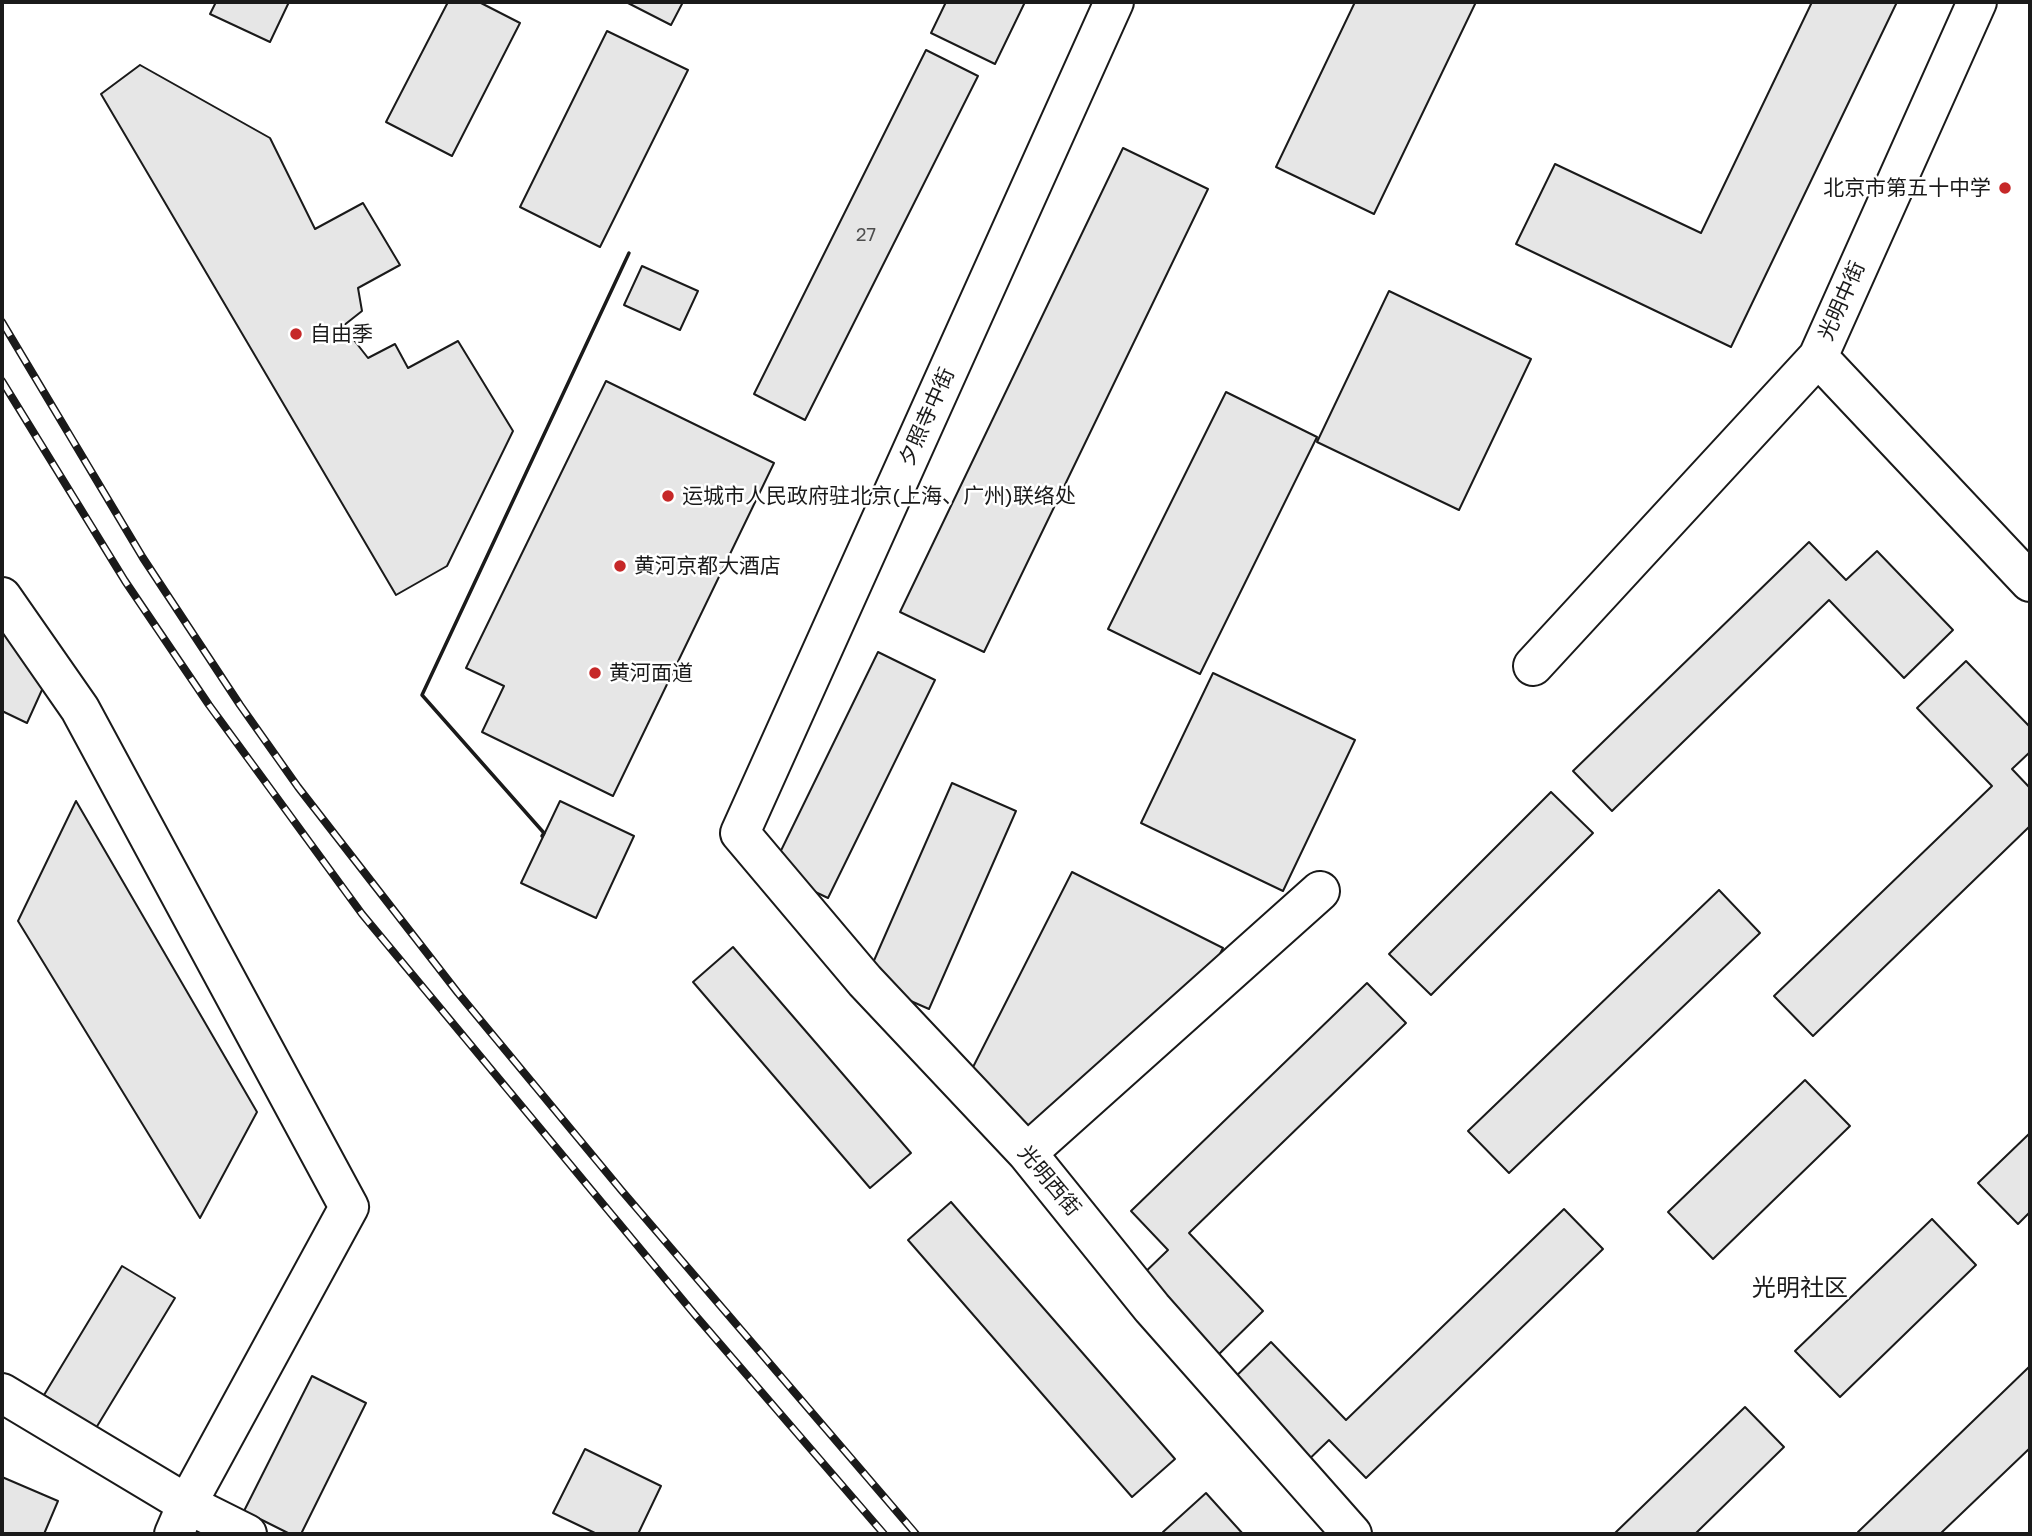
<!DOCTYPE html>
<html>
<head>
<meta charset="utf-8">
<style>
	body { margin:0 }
	#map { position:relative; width:2032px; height:1536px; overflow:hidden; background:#fff; font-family:"Golos Text",sans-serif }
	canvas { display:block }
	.frame { position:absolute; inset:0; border:4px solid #1a1a1a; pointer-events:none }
</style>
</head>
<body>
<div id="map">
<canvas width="2032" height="1536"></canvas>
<div class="frame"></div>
</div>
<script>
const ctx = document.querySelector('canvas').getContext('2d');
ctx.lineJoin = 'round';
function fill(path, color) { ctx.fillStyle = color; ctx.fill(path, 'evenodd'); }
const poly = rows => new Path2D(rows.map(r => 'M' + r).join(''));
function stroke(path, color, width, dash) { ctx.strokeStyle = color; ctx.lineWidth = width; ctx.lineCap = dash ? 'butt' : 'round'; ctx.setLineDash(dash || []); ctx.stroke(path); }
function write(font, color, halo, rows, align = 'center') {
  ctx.font = font + ' "Golos Text","Noto Sans SC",sans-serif'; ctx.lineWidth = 5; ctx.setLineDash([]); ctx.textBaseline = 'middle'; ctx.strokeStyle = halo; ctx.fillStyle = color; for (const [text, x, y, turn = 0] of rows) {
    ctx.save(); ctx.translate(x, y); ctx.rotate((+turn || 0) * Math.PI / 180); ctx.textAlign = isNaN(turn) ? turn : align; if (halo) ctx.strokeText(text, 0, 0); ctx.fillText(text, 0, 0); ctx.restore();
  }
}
const building = poly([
	[216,2,289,2,270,42,210,14,216,2],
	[448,2,479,2,520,23,452,156,386,122,448,2],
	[626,2,683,2,671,25,626,2],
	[946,2,1025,2,995,64,931,33,946,2],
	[1355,2,1476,2,1374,214,1276,167,1355,2],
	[1812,2,1897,2,1731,347,1516,244,1555,164,1701,233,1812,2],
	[607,31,688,70,600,247,520,207,607,31],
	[926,50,978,76,805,420,754,394,926,50],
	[140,65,270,138,315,229,363,203,400,265,358,288,362,311,343,326,368,358,395,344,408,368,458,341,513,431,447,566,396,595,101,94,140,65],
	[1123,148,1208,189,984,652,900,612,1123,148],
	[642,266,698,291,680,330,624,305,642,266],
	[1389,291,1531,359,1459,510,1317,442,1389,291],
	[606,381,774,463,613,796,482,732,504,686,466,668,606,381],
	[1226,392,1317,437,1200,674,1108,629,1226,392],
	[1809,542,1846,580,1877,551,1953,630,1904,678,1829,600,1612,811,1573,771,1809,542],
	[2,616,46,681,27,723,2,711,2,616],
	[878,652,935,680,828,898,771,871,878,652],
	[1966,661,2030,727,2030,752,2012,769,2030,788,2030,826,1813,1036,1774,996,1992,786,1917,708,1966,661],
	[1213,673,1355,740,1283,891,1141,823,1213,673],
	[952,783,1016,811,929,1009,865,981,952,783],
	[1551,792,1593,833,1431,995,1389,954,1551,792],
	[76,801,257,1112,200,1218,18,921,76,801],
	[560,801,634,836,596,918,521,883,560,801],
	[1072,872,1223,948,1207,979,1027,1140,969,1075,1072,872],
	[1719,890,1760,933,1509,1173,1468,1131,1719,890],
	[733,947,911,1153,870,1188,693,982,733,947],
	[1367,983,1406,1023,1189,1233,1263,1311,1214,1359,1138,1279,1168,1250,1131,1211,1367,983],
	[1805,1080,1850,1126,1713,1259,1668,1212,1805,1080],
	[2030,1133,2030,1212,2018,1224,1978,1183,2030,1133],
	[951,1202,1175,1459,1132,1497,908,1240,951,1202],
	[1564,1209,1603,1249,1366,1478,1329,1440,1299,1469,1222,1390,1271,1342,1346,1420,1564,1209],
	[1932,1219,1976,1265,1840,1397,1795,1351,1932,1219],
	[122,1266,175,1298,96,1428,44,1395,122,1266],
	[2030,1366,2030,1448,1940,1534,1860,1534,1858,1532,2030,1366],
	[312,1376,366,1403,301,1534,290,1534,244,1511,312,1376],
	[1745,1407,1784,1447,1695,1534,1614,1534,1745,1407],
	[585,1449,661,1486,638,1534,597,1534,553,1513,585,1449],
	[2,1477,58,1501,44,1534,2,1534,2,1477],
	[1206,1493,1243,1534,1164,1534,1163,1532,1206,1493]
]);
fill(building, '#e6e6e6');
stroke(building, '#1a1a1a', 2);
const minor = poly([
	[1114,2,740,833,865,981,1027,1153,1152,1308,1352,1534],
	[1977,2,1818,357,2030,582],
	[2,597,80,709,349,1207,187,1504,174,1534],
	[1533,666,1818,357],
	[1027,1153,1320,891],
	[2,1393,187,1504,247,1534]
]);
stroke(minor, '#1a1a1a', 42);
stroke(minor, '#fff', 38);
const rail = poly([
	[2,322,143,558,240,705,298,787,458,993,622,1191,916,1534],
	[2,381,125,581,209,705,362,914,696,1316,884,1534]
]);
stroke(rail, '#1a1a1a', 8);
stroke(rail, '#fff', 5, [16]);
stroke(poly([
	[542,836,544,833,422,695,629,253]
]), '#1a1a1a', 3.5);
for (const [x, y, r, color] of [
	[2005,188,7,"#c62828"],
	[296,334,7,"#c62828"],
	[668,496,7,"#c62828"],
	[620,566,7,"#c62828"],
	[595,673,7,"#c62828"]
]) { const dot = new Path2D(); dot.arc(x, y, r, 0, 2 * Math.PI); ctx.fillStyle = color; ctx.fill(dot); stroke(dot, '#fff', 2.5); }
write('18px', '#4d4d4d', null, [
	["27",866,235]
]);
write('21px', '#1a1a1a', '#fff', [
	["北京市第五十中学",1991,188,"right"],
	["自由季",310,334],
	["运城市人民政府驻北京(上海、广州)联络处",682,496],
	["黄河京都大酒店",634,566],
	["黄河面道",609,673]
], 'left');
write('21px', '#1a1a1a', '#fff', [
	["光明中街",1842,301,-66],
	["夕照寺中街",927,417,-66],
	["光明西街",1049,1181,50]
]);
write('24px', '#1a1a1a', '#fff', [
	["光明社区",1800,1288]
]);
</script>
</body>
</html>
